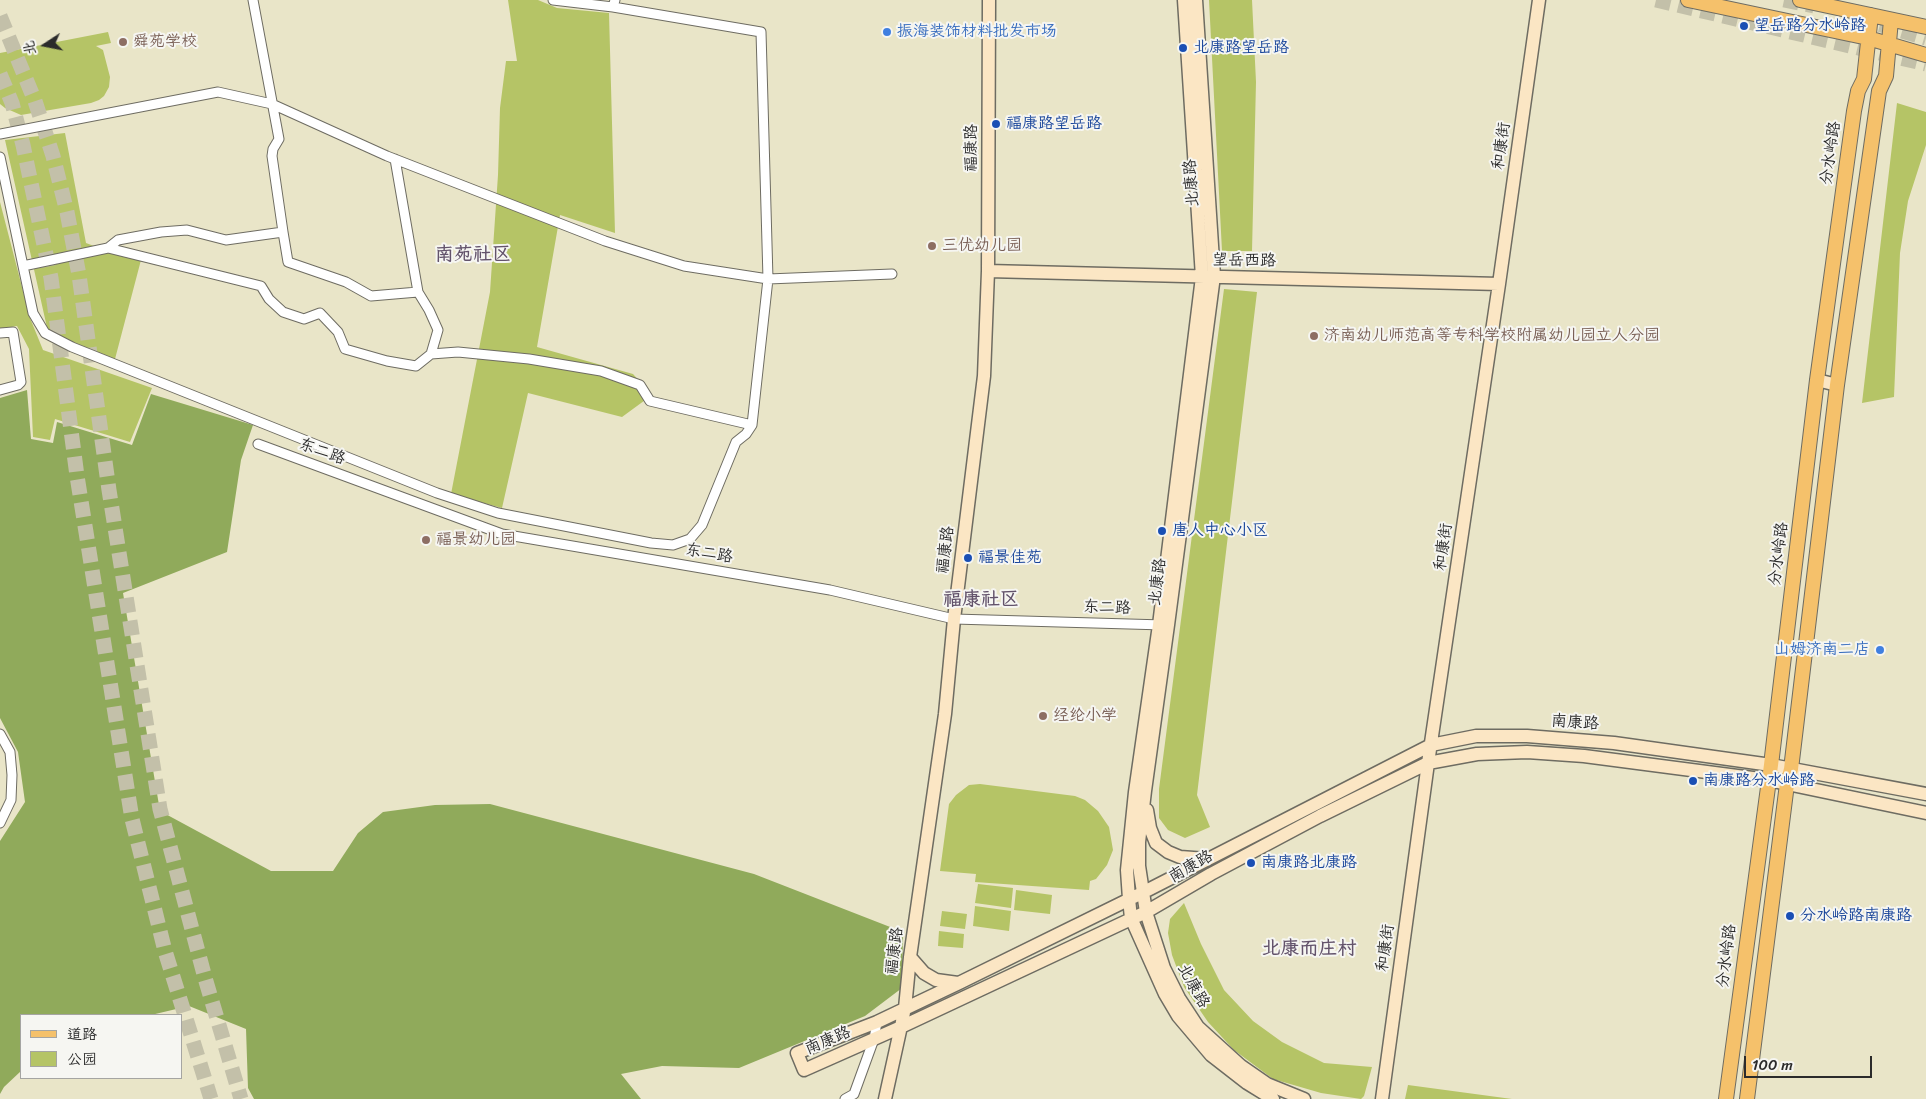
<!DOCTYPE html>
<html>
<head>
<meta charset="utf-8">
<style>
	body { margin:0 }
	#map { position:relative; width:1926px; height:1099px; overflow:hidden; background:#e9e5c8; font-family:Sriracha,"LXGW WenKai TC",sans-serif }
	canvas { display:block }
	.legend { position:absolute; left:20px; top:1014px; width:162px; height:65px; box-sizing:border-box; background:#f6f6f2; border:1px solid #a5a5a2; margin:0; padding:6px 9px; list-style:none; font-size:15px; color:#2b2b2b }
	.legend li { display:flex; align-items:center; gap:10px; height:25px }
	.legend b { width:25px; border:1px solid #a5a5a2 }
	.north { position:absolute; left:20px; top:20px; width:50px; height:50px; -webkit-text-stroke:4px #f6f6f2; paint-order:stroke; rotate:259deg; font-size:14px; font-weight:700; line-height:20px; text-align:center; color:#2b2b2b }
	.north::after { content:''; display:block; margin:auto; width:18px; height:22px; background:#2b2b2b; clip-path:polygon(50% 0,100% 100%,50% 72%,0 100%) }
	.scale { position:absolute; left:1744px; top:1056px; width:128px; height:22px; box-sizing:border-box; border:2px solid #2b2b2b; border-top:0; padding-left:6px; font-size:15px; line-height:18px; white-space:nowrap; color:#2b2b2b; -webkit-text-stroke:4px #f6f6f2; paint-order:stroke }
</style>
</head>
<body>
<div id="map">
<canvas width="1926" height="1099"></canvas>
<ul class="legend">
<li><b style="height:6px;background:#f5c16b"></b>道路</li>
<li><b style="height:14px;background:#b5c466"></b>公园</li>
</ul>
<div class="north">北</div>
<div class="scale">100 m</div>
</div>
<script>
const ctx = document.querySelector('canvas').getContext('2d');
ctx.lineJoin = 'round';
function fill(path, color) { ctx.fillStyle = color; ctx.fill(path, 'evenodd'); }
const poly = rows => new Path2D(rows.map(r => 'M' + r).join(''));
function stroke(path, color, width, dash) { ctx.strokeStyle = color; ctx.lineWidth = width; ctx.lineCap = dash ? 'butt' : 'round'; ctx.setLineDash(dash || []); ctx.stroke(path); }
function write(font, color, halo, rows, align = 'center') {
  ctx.font = font + ' Sriracha,"LXGW WenKai TC",sans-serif'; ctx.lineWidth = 4; ctx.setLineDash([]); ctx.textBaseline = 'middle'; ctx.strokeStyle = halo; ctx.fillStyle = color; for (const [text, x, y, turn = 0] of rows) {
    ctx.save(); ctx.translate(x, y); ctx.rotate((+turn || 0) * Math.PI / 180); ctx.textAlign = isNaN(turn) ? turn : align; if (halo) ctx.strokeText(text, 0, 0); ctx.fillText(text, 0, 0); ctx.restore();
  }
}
fill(poly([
	[508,0,538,0,557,8,609,13,615,233,560,215,537,347,633,374,652,395,622,417,528,393,502,508,451,494,490,292,498,175,500,108,506,61,517,61],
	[1209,0,1252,0,1256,82,1252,251,1222,251],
	[108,32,111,43,96,46,103,50,110,77,109,87,104,96,99,100,91,103,21,115,5,108,0,104,0,53],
	[1897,103,1926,112,1926,145,1908,201,1900,253,1894,397,1862,403],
	[65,133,86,243,110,252,141,260,115,359,48,332,5,140],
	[0,202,30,318,43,350,152,388,130,442,55,419,50,440,33,437,29,349,17,326,0,329],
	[1224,289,1257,292,1197,795,1210,827,1185,838,1168,830,1159,818,1159,789],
	[980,784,1075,796,1085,800,1098,811,1109,827,1113,850,1107,865,1096,879,1090,881,1089,890,975,882,976,874,940,871,949,804,956,795,969,785],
	[978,884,1013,888,1011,908,975,903],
	[1016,890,1052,895,1050,914,1014,910],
	[1184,903,1201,944,1224,990,1253,1021,1282,1042,1324,1063,1372,1067,1364,1096,1361,1099,1321,1093,1273,1079,1234,1050,1208,1022,1184,987,1172,955,1168,933,1170,919],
	[975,906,1011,911,1009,931,973,926],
	[942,911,967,914,965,929,940,926],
	[939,931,964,934,963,948,938,946],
	[1408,1085,1512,1099,1405,1099]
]), '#b5c466');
fill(poly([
	[27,390,31,439,53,443,57,422,132,445,151,394,253,425,241,460,227,552,123,593,160,811,271,871,333,871,358,833,383,812,435,805,490,804,754,874,903,932,902,988,865,1016,739,1068,662,1066,621,1074,641,1099,254,1099,248,1088,246,1029,189,1006,151,1015,21,1015,21,1071,4,1087,0,1094,0,841,25,802,18,752,0,718,0,398]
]), '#90aa5b');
stroke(poly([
	[1656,0,1926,64],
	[1784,0,1814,6],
	[0,16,35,101,53,156,67,212,79,275,109,490,160,809,205,978,241,1099],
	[1858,18,1926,38],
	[0,74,12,103,23,145,51,278,77,476,132,819,165,951,211,1099]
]), '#c3c0a9', 15, [15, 8]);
const street = poly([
	[253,0,279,139,273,149,272,156,283,232],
	[553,0,613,7],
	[0,134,218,92,272,104,387,156,605,241,684,266,768,279,761,32,613,7,615,0],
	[0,157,23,266,108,248,261,286,269,299,283,312,304,319,320,313,338,332,345,349,387,361,416,366,431,354,458,352,529,359,601,371,640,385,650,401,752,425,768,279,892,274],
	[395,159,418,292],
	[108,248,118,240,161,232,187,230,226,240,283,232,288,262,346,282,371,296,418,292,429,310,438,330,431,354],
	[23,266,33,313,45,333,72,347,437,493,498,513,651,543,673,545,690,539,702,525,736,442,746,434,752,425],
	[0,333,13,332,21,382,18,385,0,390],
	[258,444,502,534,830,590,954,619,1164,625],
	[0,734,10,752,12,775,11,800,0,823],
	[845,1099,854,1094,874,1039,877,1022]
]);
const secondary = poly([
	[1184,0,1202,277,1159,625,1135,792,1127,870,1129,899,1131,918,1165,994,1178,1016,1211,1055,1247,1083,1273,1099],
	[1196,0,1214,276,1168,625,1145,791,1139,842,1139,866,1146,912,1164,968,1179,998,1198,1027,1241,1066,1267,1084,1304,1099],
	[988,271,1499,284],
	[1817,380,1837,385],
	[1926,794,1771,765,1614,743,1527,736,1476,736,1431,745,1142,893,959,983,877,1022,797,1053,804,1070,901,1027,1146,912,1211,874,1320,816,1428,763,1477,754,1527,752,1584,756,1768,780,1926,813],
	[1147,810,1150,828,1156,843,1168,852,1180,857,1207,859],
	[910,957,924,973,936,980,958,983],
	[885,1099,905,1008,910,957,945,714,954,619,984,376,988,271,989,0],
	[1382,1099,1428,763,1499,284,1539,0]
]);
const primary = poly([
	[1688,0,1868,38,1926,55],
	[1800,0,1926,27],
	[1726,1099,1771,765,1817,380,1854,111,1858,91,1864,79,1871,15],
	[1747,1099,1787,784,1791,769,1837,385,1879,91,1886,76,1891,20]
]);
stroke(street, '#6e6c62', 11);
stroke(secondary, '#6e6c62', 15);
stroke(primary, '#6e6c62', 16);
stroke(street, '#fff', 9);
stroke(secondary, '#fbe6c4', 12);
stroke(primary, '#f5c16b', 14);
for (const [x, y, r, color] of [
	[1744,26,5,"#1a4fb4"],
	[887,32,5,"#3f7fe0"],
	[123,42,5,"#8d6e63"],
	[1183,48,5,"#1a4fb4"],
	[996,124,5,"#1a4fb4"],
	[932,246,5,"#8d6e63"],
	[1314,336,5,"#8d6e63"],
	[1162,531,5,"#1a4fb4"],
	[426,540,5,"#8d6e63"],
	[968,558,5,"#1a4fb4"],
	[1880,650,5,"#3f7fe0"],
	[1043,716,5,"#8d6e63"],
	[1693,781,5,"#1a4fb4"],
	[1251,863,5,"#1a4fb4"],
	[1790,916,5,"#1a4fb4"]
]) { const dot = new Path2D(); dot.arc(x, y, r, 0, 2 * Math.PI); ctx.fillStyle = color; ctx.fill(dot); stroke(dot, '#f6f6f2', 2); }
write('16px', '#164399', '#f6f6f2', [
	["望岳路分水岭路",1754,26],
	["北康路望岳路",1193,48],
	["福康路望岳路",1006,124],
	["唐人中心小区",1172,531],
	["福景佳苑",978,558],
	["南康路分水岭路",1703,781],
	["南康路北康路",1261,863],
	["分水岭路南康路",1800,916]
], 'left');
write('16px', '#366cbe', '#f6f6f2', [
	["振海装饰材料批发市场",897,32],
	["山姆济南二店",1870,650,"right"]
], 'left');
write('16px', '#785e54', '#f6f6f2', [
	["舜苑学校",133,42],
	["三优幼儿园",942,246],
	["济南幼儿师范高等专科学校附属幼儿园立人分园",1324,336],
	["福景幼儿园",436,540],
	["经纶小学",1053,716]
], 'left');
write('16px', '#2b2b2b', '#f6f6f2', [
	["和康街",1502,146,-82],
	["福康路",972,148,-90],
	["分水岭路",1831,153,-82],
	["北康路",1192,183,-94],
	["望岳西路",1244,261,1],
	["东二路",322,452,20],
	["和康街",1444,547,-82],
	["福康路",946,550,-83],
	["东二路",709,554,10],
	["分水岭路",1779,554,-83],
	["北康路",1158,582,-83],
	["东二路",1107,608,2],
	["南康路",1575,723,4],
	["南康路",1191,867,-30],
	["和康街",1386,948,-82],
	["福康路",895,951,-83],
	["分水岭路",1727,956,-83],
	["北康路",1193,986,61],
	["南康路",828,1041,-23]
]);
write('bold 19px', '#63536b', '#f6f6f2', [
	["南苑社区",473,255],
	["福康社区",981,600],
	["北康而庄村",1309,949]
]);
</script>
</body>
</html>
